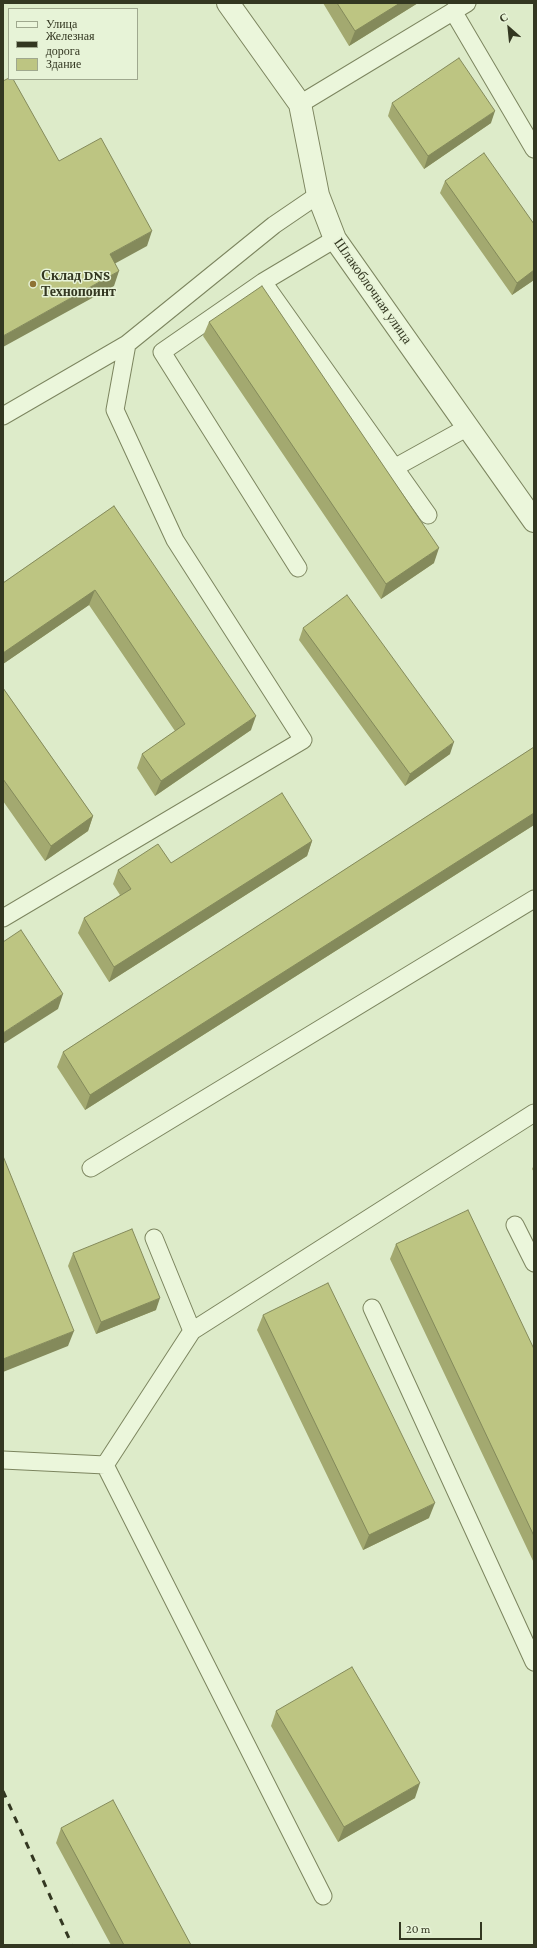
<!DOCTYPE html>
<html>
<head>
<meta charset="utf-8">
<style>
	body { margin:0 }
	#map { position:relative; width:537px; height:1948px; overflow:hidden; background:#ddebc9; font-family:"Crimson Pro",serif }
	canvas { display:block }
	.frame { position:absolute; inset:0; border:4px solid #333721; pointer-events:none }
	.legend { position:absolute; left:8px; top:8px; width:130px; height:72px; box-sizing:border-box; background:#e7f3d7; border:1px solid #9fa88e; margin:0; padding:5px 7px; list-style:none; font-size:12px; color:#333721 }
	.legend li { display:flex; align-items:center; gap:8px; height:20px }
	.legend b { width:20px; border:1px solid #9fa88e }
	.north { position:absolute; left:489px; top:8px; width:40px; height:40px; -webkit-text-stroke:3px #e7f3d7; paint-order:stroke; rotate:333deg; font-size:11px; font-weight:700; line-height:16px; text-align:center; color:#333721 }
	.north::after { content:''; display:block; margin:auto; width:14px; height:18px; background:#333721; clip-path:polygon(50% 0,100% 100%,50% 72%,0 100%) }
	.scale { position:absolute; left:399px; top:1922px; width:83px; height:18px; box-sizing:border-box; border:2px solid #333721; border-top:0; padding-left:5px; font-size:12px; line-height:14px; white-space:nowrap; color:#333721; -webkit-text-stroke:3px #e7f3d7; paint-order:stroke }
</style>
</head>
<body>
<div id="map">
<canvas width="537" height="1948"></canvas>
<div class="frame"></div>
<ul class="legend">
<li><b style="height:5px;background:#ebf6db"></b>Улица</li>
<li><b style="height:5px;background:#333721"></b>Железная дорога</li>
<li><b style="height:11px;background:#bdc582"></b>Здание</li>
</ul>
<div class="north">С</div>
<div class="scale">20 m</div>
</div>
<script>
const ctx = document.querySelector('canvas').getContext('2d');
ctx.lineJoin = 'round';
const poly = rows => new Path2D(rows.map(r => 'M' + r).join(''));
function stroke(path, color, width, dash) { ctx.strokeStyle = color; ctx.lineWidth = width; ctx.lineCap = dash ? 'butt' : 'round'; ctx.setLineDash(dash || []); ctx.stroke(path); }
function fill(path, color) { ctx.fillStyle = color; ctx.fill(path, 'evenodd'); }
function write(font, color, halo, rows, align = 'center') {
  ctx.font = font + ' "Crimson Pro",serif'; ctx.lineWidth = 3; ctx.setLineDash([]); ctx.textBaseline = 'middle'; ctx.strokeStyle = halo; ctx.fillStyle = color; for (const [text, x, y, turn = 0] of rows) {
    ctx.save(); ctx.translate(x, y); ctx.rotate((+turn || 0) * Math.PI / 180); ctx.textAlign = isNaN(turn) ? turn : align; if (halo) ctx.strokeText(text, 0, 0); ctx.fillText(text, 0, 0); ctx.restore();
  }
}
const service = poly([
	[453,11,534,149],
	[300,104,467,3],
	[263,282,428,515],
	[3,416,127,344,274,225,318,195],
	[394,468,468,427],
	[298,568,162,352,263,282,335,239],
	[3,918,303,740,175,540,115,410,127,344],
	[91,1168,534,899],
	[515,1225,534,1263],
	[154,1238,192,1331,534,1113],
	[372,1308,534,1662],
	[3,1460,105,1465,192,1331],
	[105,1465,323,1896]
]);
const minor = poly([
	[228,3,300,104,318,195,335,239,534,521]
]);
stroke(service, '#7c855f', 19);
stroke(minor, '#7c855f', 24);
stroke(service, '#ebf6db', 17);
stroke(minor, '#ebf6db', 22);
stroke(poly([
	[3,1791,72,1945]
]), '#333721', 3, [7, 7]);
fill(poly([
	[323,3,418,3,349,46],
	[392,103,491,123,424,169,388,116],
	[445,181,534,224,534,280,512,295,440,193],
	[209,322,434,563,381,599,203,336],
	[114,506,251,730,155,796,137,768,142,754,175,731,89,605,3,664,3,583],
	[303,628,450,754,405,786,299,640],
	[3,688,93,816,88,831,45,861,3,801],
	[534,747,534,825,85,1110,57,1067,63,1052],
	[312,841,307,856,109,982,78,933,84,918,120,895,113,884,118,870,171,863],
	[534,1165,534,1172,532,1169],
	[396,1244,534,1349,534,1563,390,1259],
	[73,1253,156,1310,96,1334,68,1266],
	[263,1315,429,1518,363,1550,257,1330],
	[276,1711,415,1798,338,1842,271,1726],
	[61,1828,191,1945,111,1945,56,1843]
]), '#a3a970');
fill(poly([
	[400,3,418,3,349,46,355,31],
	[495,111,491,123,424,169,428,156],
	[152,231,147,246,105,269,110,254],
	[534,270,534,280,512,295,517,283],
	[119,271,114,286,3,347,3,336],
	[439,548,434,563,381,599,386,584],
	[95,590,89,605,3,664,3,653],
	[256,716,251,730,155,796,161,781],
	[454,742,450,754,405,786,410,774],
	[534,813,534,825,85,1110,90,1095],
	[93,816,88,831,45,861,51,846],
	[312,841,307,856,109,982,114,967],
	[63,994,58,1009,3,1044,3,1033],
	[160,1298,156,1310,96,1334,101,1322],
	[74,1331,68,1346,3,1372,3,1359],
	[435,1503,429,1518,363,1550,369,1535],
	[420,1783,415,1798,338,1842,344,1827]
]), '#848a5b');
const building = poly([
	[337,3,400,3,355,31,337,3],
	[459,58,495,111,428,156,392,103,459,58],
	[9,78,9,79,13,79,59,161,101,138,152,231,110,254,119,271,3,336,3,81,9,78],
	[484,153,534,224,534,270,517,283,445,181,484,153],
	[262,286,439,548,386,584,209,322,262,286],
	[114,506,256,716,161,781,142,754,185,724,95,590,3,653,3,583,114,506],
	[347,595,454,742,410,774,303,628,347,595],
	[3,688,93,816,51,846,3,779,3,688],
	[534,747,534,813,90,1095,63,1052,534,747],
	[282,793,312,841,114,967,84,918,131,889,118,870,158,844,171,863,282,793],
	[21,930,63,994,3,1033,3,942,21,930],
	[3,1156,74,1331,3,1359,3,1156],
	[468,1210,534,1349,534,1536,396,1244,468,1210],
	[132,1229,160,1298,101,1322,73,1253,132,1229],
	[328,1283,435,1503,369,1535,263,1315,328,1283],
	[352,1667,420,1783,344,1827,276,1711,352,1667],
	[113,1800,191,1945,124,1945,61,1828,113,1800]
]);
fill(building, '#bdc582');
stroke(building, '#848a5b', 1);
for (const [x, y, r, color] of [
	[33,284,4,"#8e7335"]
]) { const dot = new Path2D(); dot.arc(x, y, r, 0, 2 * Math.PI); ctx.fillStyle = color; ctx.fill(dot); stroke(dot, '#e7f3d7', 1.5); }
write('bold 14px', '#333721', '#e7f3d7', [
	["Склад DNS",41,276],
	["Технопоинт",41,292]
], 'left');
write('14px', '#333721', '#e7f3d7', [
	["Шлакоблочная улица",373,291,55]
]);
</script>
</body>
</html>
